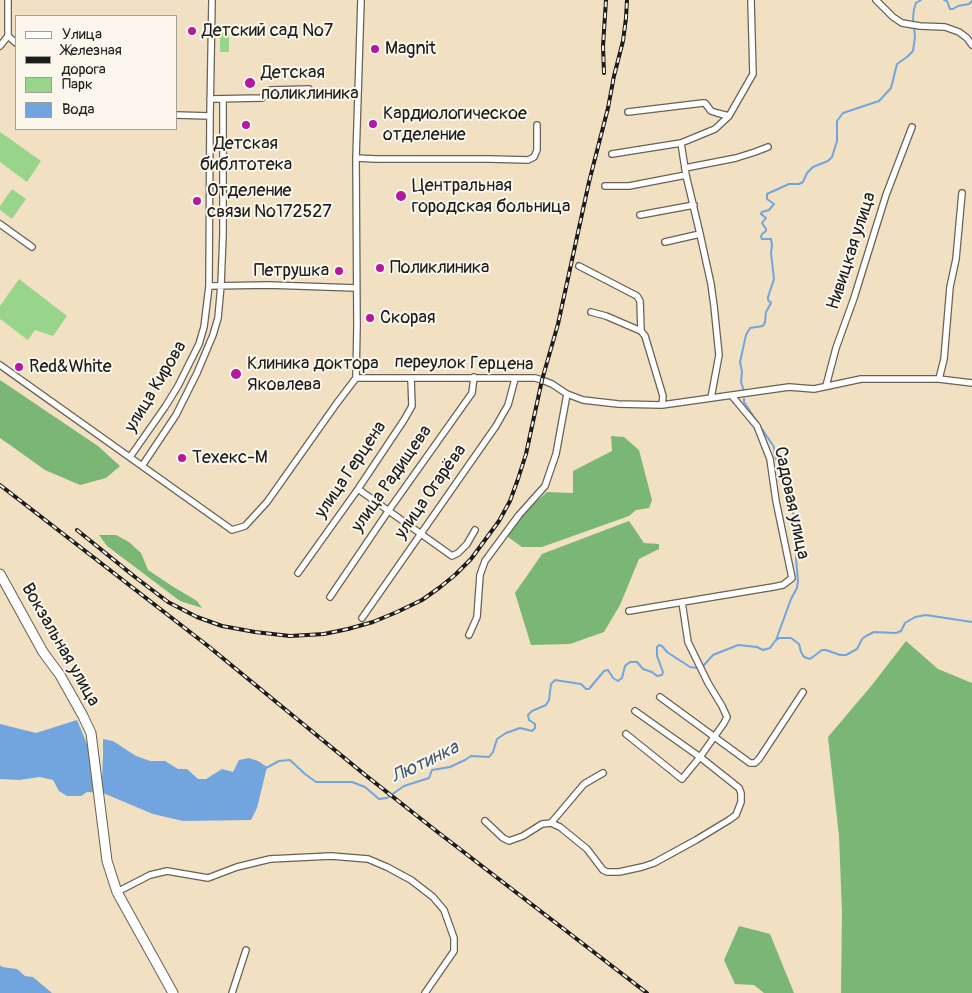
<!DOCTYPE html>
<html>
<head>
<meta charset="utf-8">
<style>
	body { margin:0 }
	#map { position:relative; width:972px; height:993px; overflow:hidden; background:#f1e0c2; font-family:Pangolin,sans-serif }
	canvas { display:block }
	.legend { position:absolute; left:15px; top:15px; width:162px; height:115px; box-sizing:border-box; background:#fbf7ec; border:1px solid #a29f99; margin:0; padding:6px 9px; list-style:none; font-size:15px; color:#1c1c1c }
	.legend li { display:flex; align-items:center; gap:10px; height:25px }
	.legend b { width:25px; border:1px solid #a29f99 }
</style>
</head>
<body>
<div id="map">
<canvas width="972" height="993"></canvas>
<ul class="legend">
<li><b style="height:6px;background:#fff"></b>Улица</li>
<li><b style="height:6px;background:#1c1c1c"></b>Железная дорога</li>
<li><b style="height:14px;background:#98d58a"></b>Парк</li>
<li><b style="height:14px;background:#72a5dd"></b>Вода</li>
</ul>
</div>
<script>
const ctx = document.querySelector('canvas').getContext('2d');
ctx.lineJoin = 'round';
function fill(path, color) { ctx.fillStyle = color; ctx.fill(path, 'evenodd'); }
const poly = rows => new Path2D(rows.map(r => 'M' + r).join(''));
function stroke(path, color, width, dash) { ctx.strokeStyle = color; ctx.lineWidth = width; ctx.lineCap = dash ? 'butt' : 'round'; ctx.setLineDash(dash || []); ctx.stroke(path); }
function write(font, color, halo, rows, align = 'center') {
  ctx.font = font + ' Pangolin,sans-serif'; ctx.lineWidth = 4; ctx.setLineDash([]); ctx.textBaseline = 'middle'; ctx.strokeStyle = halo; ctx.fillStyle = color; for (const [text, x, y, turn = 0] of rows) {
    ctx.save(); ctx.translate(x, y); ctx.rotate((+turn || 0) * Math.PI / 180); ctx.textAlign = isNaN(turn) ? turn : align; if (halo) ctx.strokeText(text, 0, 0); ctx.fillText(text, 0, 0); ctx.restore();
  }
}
fill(poly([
	[220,32,229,32,229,52,220,52],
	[0,132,41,161,27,182,0,162],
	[12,189,26,199,12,219,0,210,0,206],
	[19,279,67,316,53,336,35,330,28,340,0,319,0,306]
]), '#98d58a');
fill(poly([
	[0,380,98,446,120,466,106,478,80,485,45,470,10,445,0,438],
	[611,436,624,437,639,450,652,500,649,508,636,510,629,516,542,547,522,547,508,537,513,528,529,508,547,492,573,493,573,471,612,451],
	[629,521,644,543,659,544,659,549,639,559,620,605,604,632,570,644,531,645,515,593,542,554],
	[99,535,116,535,129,542,141,553,148,570,172,586,197,601,202,608,180,601,107,546],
	[906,641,938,669,972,683,972,993,841,993,842,912,839,836,828,737,872,685],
	[739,926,770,934,794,993,764,993,754,985,735,984,724,960]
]), '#7ab676');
fill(poly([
	[77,720,87,744,90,761,91,778,102,780,103,756,103,739,113,741,136,756,150,761,165,761,178,769,187,769,198,779,206,779,222,769,233,772,239,760,249,758,258,761,267,767,257,808,251,820,183,821,153,814,103,793,87,792,81,796,67,796,59,791,53,780,40,777,19,780,0,779,0,724,36,733],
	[0,965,2,967,17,969,25,976,33,977,52,993,0,993]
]), '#72a5dd');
stroke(poly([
	[944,0,947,1,950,9,953,9,958,6,969,4,972,1],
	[744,392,744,391,741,382,742,372,740,362,746,335,750,328,763,326,765,322,766,312,771,303,768,300,768,297,774,279,771,253,772,245,771,239,762,239,761,237,762,234,766,231,766,229,762,223,766,218,761,214,762,212,769,210,774,204,767,199,767,194,789,184,799,184,803,182,807,173,813,167,828,161,832,157,837,141,837,121,843,113,879,101,891,88,897,64,907,57,913,51,915,37,913,18,914,9,916,3,921,0],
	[744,399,744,402,774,447,775,456,792,498,791,506,793,513,798,520,800,526,796,558,798,581,797,588,791,599,776,640],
	[266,768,279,761,290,760,305,774,316,782,352,782,365,787,379,799,387,798,404,786,429,778,432,770,450,767,465,760,471,756,489,757,493,752,497,739,506,733,520,728,532,731,535,728,535,724,529,720,528,715,532,711,546,705,549,700,551,684,555,680,581,684,586,689,589,689,604,671,608,670,613,678,618,681,622,678,625,666,630,662,637,662,643,669,652,672,657,676,662,675,663,672,657,656,657,647,659,645,662,646,667,652,690,667,697,668,704,665,713,655,738,645,757,647,763,650,770,648,775,641,779,638,791,638,799,644,801,652,804,657,810,659,822,650,826,650,840,655,846,655,857,649,862,639,866,636,874,632,896,633,901,631,905,623,915,617,926,615,972,622]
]), '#72a5dd', 2);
const street = poly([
	[876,0,893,17,902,23,920,26,945,27,959,32,967,38,972,45],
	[8,36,16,43],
	[0,46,8,36,8,0],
	[210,99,262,98,266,92,271,90,309,89],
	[628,112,703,103,705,103,711,111,717,113,729,116],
	[176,115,210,116],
	[681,143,686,175,700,234,711,284,714,306,719,355,711,398],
	[612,154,681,143,715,129,729,116,753,74,751,0],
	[356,158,376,159,489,159,528,160,534,157,537,150,537,125],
	[685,168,736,158,755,152,768,147],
	[605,186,629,186,686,175],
	[640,215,694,205],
	[0,224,32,247],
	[665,242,700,234],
	[579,266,637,296,640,301,641,331],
	[209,286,269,285,356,288],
	[591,312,606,316,641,331,645,336,663,396,662,405],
	[0,365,232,530,245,526,267,502,337,403,356,378,357,326,356,158,361,0],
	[356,378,535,378,542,380,552,384,567,394,583,400,618,404,662,405,789,387,814,389,861,379,939,379,972,383],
	[939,379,944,359,950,287,956,259,962,193],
	[826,386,836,348,854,298,886,195,912,127],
	[130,457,165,407,178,386,199,344,204,327,209,286,210,116,212,0],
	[142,466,176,415,197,373,213,335,218,318,221,285,223,235,223,99],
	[358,489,452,556,458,553,467,544,475,530],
	[298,573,358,489,404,420,412,406,411,379],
	[330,597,389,510,472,393,474,377],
	[629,611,773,587,783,585,792,578,776,501,770,459,757,426,732,396],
	[362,618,496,426,508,405,515,379],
	[469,635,477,617,480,575,485,561,519,515,545,486,556,454,567,394],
	[660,697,750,763,755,763,759,759,784,721,803,692],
	[626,734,682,779,700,757,724,723,727,717,722,706,708,683,688,642,682,602],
	[485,821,503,838,509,841,523,836,542,824,551,823,560,827,587,849,603,870,607,872,619,872,642,867,654,863,696,840,729,820,736,815,741,802,741,793,739,788,700,757,635,711],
	[551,823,584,784,603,773],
	[117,892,150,875,167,871,208,878,237,867,270,859,331,856,368,859,387,867,411,880,433,897,444,910,454,938,454,951,425,993],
	[232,993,246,950]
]);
const secondary = poly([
	[0,574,43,652,60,675,83,716,91,733,107,861,117,892,173,993]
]);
stroke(street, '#676156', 8);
stroke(secondary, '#676156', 11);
stroke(street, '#fff', 5.5);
stroke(secondary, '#fff', 9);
const rail = poly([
	[604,73,603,46,606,0],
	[0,485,208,646,364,774,435,830,647,993],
	[77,530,135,577,168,602,197,617,222,626,255,632,290,636,324,634,348,629,373,622,397,612,422,600,439,588,455,575,471,559,499,521,510,501,518,479,526,454,542,380,558,324,589,182,608,108,614,76,623,41,626,18,627,0]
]);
stroke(rail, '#1c1c1c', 4);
stroke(rail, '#fbf7ec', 2, [5.5]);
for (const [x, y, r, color] of [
	[192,31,5,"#b5179e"],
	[375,49,5,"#b5179e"],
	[250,83,6,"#b5179e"],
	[373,124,5,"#b5179e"],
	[246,125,5,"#b5179e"],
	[401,196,6,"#b5179e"],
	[197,201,5,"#b5179e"],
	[380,268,5,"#b5179e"],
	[339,271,5,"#b5179e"],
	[370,318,5,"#b5179e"],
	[19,367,5,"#b5179e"],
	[236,374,6,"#b5179e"],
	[182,458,5,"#b5179e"]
]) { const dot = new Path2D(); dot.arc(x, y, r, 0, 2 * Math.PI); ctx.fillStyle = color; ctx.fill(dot); stroke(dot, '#fbf7ec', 2); }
write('18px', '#1c1c1c', '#fbf7ec', [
	["Детский сад №7",202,31],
	["Magnit",385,49],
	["Детская",261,73],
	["поликлиника",261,94],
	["Кардиологическое",383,114],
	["отделение",383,135],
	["Детская",246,144,"center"],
	["библтотека",246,165,"center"],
	["Центральная",412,186],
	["городская больница",412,207],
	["Отделение",207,191],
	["связи №172527",207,212],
	["Поликлиника",390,268],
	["Петрушка",329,271,"right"],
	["Скорая",380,318],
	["Клиника доктора",247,364],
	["Яковлева",247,385],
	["Red&White",29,367],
	["Техекс-М",192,458]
], 'left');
write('18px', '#1c1c1c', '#fbf7ec', [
	["Нивицкая улица",852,251,-72],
	["переулок Герцена",464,364,1],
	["улица Кирова",156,387,-59],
	["улица Герцена",351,470,-56],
	["улица Радищева",392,479,-55],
	["улица Огарёва",431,492,-55],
	["Садовая улица",791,503,78],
	["Вокзальная улица",60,645,60]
]);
write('italic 19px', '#435a73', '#fbf7ec', [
	["Лютинка",425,763,-26]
]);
</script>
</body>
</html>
